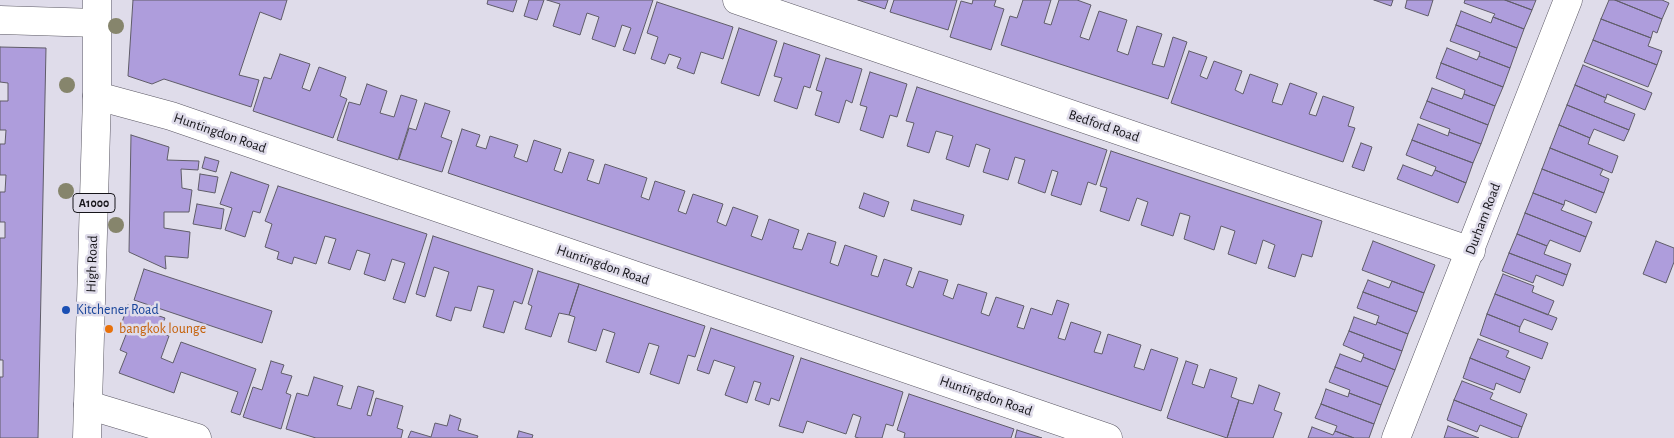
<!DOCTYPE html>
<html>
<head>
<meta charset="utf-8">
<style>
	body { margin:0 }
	canvas { display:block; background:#dfdcea }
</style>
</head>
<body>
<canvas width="1674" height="438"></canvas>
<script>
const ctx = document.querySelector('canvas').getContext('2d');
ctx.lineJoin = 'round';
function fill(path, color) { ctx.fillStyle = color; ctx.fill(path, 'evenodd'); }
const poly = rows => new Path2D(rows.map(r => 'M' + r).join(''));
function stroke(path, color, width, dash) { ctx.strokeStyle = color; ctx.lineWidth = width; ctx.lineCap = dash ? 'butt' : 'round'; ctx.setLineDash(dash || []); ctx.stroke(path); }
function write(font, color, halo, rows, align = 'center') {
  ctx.font = font + ' "Alegreya Sans",sans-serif'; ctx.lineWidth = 5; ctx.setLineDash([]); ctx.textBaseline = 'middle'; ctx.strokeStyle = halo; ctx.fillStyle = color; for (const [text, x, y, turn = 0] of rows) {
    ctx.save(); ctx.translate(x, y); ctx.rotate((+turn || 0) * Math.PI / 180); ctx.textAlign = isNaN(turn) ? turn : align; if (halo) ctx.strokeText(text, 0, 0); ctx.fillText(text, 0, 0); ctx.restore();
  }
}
const building = poly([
	[133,0,287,0,281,20,260,12,239,75,259,80,251,107,164,79,152,84,128,76,133,0],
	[488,0,517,0,513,12,487,4,488,0],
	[529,0,544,0,537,20,524,16,529,0],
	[547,0,653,0,635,54,623,50,631,28,622,25,615,47,592,39,599,17,587,13,580,35,553,26,560,4,547,0],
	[858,0,888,0,885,9,858,0],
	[894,0,957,0,948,30,890,12,894,0],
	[973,0,996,0,994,6,1004,9,991,50,950,37,961,1,972,4,973,0],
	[1023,0,1051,0,1044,23,1051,25,1059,0,1077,0,1091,5,1080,37,1089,40,1099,11,1127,20,1117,51,1128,55,1137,26,1162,34,1152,64,1164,67,1173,37,1187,42,1168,99,1001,45,1010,16,1017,18,1023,0],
	[1374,0,1393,0,1391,6,1374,0],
	[1407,0,1433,0,1428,16,1405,8,1407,0],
	[1465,0,1505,0,1532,10,1524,29,1493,17,1495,14,1464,3,1465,0],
	[1505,0,1536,0,1532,10,1505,0],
	[1609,0,1615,0,1662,19,1657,33,1653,31,1651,38,1601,19,1609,0],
	[1615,0,1662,0,1669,3,1662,19,1615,0],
	[657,2,733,27,723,59,701,52,694,74,677,68,681,58,669,54,665,64,651,59,658,37,647,33,657,2],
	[1461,11,1491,23,1493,17,1524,29,1517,48,1456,25,1461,11],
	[1601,19,1651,38,1648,46,1662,51,1657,65,1593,40,1601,19],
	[1456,25,1517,48,1510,68,1479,56,1480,52,1450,41,1456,25],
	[739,28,777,41,759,96,721,83,739,28],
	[1593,40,1657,65,1648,87,1584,62,1593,40],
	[784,43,820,55,810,88,804,86,797,109,774,101,782,78,774,76,784,43],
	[0,47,46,48,38,438,0,438,0,377,3,377,3,360,0,360,0,238,5,238,5,222,0,222,0,192,5,192,6,175,0,175,0,144,5,144,6,130,0,130,0,101,8,101,8,83,0,82,0,47],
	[1447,48,1477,60,1479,56,1510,68,1503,87,1441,63,1447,48],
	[1189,51,1207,57,1200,76,1207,79,1214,61,1242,71,1235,90,1243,94,1250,74,1278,84,1272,102,1282,105,1290,83,1317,93,1309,114,1316,116,1323,96,1354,107,1348,126,1355,128,1343,162,1171,103,1189,51],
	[280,54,310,64,302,88,310,91,319,67,346,77,340,96,347,99,333,138,253,111,264,77,271,79,280,54],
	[826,58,862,69,852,103,846,100,839,123,815,115,822,92,816,90,826,58],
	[1441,63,1503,87,1495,106,1464,94,1465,90,1436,78,1441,63],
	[1583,65,1652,93,1645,110,1607,94,1606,98,1575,85,1583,65],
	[870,72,907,84,897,117,890,115,883,138,860,130,867,107,860,105,870,72],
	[367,84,387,91,380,113,394,117,401,95,417,100,398,160,337,140,349,102,360,105,367,84],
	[1575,85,1606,98,1604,102,1635,114,1629,130,1567,105,1575,85],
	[917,87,1107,150,1096,185,1088,182,1081,205,1051,195,1058,172,1052,170,1045,193,1018,183,1025,160,1015,157,1008,180,983,172,990,149,976,144,969,167,946,159,953,136,936,131,929,153,907,146,914,123,906,121,917,87],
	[1432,88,1462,99,1464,94,1495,106,1488,125,1427,101,1432,88],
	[1427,101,1488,125,1481,144,1449,132,1450,129,1420,118,1427,101],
	[425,103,450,111,441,137,452,141,442,172,399,159,409,128,416,130,425,103],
	[1567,105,1629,130,1624,141,1594,129,1590,138,1559,125,1567,105],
	[1418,124,1448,136,1449,132,1481,144,1473,163,1412,140,1418,124],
	[1559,125,1590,138,1588,144,1618,156,1612,173,1550,148,1559,125],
	[462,129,480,135,476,146,486,149,490,136,518,145,514,157,527,162,534,140,561,149,554,170,562,173,569,152,594,160,587,180,599,184,605,164,647,178,641,197,649,200,655,181,685,191,678,211,686,214,693,194,723,204,717,222,726,226,733,207,758,216,751,236,762,240,769,219,799,230,793,248,802,250,808,233,836,242,830,263,838,266,845,245,877,256,871,275,878,277,884,259,912,268,906,285,913,288,919,271,948,280,943,295,953,299,958,284,987,293,981,313,989,316,996,297,1024,306,1017,327,1024,329,1031,308,1052,315,1057,300,1069,304,1058,338,1065,340,1071,322,1101,332,1094,352,1102,354,1108,334,1141,345,1134,367,1144,370,1151,349,1178,358,1161,411,448,173,462,129],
	[131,135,169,147,167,160,199,161,198,170,181,169,182,188,192,190,189,212,164,212,164,228,190,232,188,258,165,256,166,269,129,252,131,135],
	[1412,140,1473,163,1466,183,1435,170,1436,167,1406,155,1412,140],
	[1361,143,1372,147,1364,171,1352,167,1361,143],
	[1550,148,1603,169,1600,175,1609,179,1604,193,1542,169,1550,148],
	[1111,151,1322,221,1312,257,1302,254,1295,277,1268,268,1275,245,1263,240,1256,264,1228,254,1235,231,1221,226,1214,250,1184,239,1190,216,1180,213,1173,236,1141,225,1148,202,1137,198,1129,221,1100,211,1107,188,1100,186,1111,151],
	[205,157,219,161,216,172,202,168,205,157],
	[1403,165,1432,176,1435,170,1466,183,1458,203,1397,179,1403,165],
	[1542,169,1604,193,1596,213,1565,200,1564,205,1533,193,1542,169],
	[231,172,269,185,260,213,253,211,245,237,225,230,232,208,220,204,231,172],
	[200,174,218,177,215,193,198,190,200,174],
	[278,186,427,234,405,303,393,299,405,263,392,259,385,281,364,274,370,254,357,250,350,270,328,263,336,239,325,236,316,264,294,257,292,264,277,259,279,252,265,247,272,224,265,221,278,186],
	[864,193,889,202,884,217,859,208,864,193],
	[1533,193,1564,205,1561,210,1592,222,1586,237,1525,213,1533,193],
	[914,200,964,215,961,225,911,210,914,200],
	[197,204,224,209,221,229,193,224,197,204],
	[1525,213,1586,237,1580,252,1550,240,1547,246,1517,234,1525,213],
	[1517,234,1547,246,1544,254,1571,264,1567,275,1509,253,1517,234],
	[433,236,533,269,522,304,514,301,504,333,483,327,494,290,478,286,471,311,455,307,451,321,436,316,449,272,434,267,425,297,416,294,433,236],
	[1373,241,1435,265,1424,293,1362,270,1373,241],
	[1656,241,1674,248,1674,262,1666,283,1643,274,1656,241],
	[1509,253,1567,275,1563,286,1536,275,1533,283,1502,271,1509,253],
	[144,269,272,311,262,343,134,300,144,269],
	[538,271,579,284,569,315,559,313,551,337,525,329,532,306,528,304,538,271],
	[1503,274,1534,286,1532,292,1554,301,1548,315,1495,294,1503,274],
	[1368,280,1389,288,1392,281,1424,293,1417,312,1363,292,1368,280],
	[579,284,705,326,695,357,688,355,679,384,650,374,659,346,649,343,639,373,606,362,615,333,603,329,596,351,568,342,575,317,569,315,579,284],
	[1363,292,1417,312,1408,334,1377,322,1379,316,1357,308,1363,292],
	[1495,294,1557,318,1552,330,1524,319,1520,327,1487,314,1495,294],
	[128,305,165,318,159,332,169,336,161,358,173,363,181,342,256,369,240,415,231,412,238,392,181,372,174,393,119,373,127,353,120,350,129,327,121,325,128,305],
	[1487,314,1520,327,1519,332,1548,343,1542,359,1480,335,1487,314],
	[1354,317,1376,325,1377,322,1408,334,1402,351,1349,331,1354,317],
	[711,328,794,356,779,401,771,398,769,405,755,400,761,383,754,381,747,403,725,395,735,367,714,360,709,374,697,370,711,328],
	[1349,331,1402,351,1395,370,1363,357,1364,354,1343,345,1349,331],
	[1478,339,1509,351,1506,357,1530,367,1525,380,1470,358,1478,339],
	[1340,354,1361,362,1363,357,1395,370,1388,387,1335,367,1340,354],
	[801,358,903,392,893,426,886,424,882,438,859,438,855,437,861,417,853,414,846,434,807,421,803,433,779,426,801,358],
	[1470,358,1525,380,1520,393,1496,383,1494,390,1463,378,1470,358],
	[271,361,284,365,281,373,292,376,286,393,291,395,281,429,243,417,253,387,262,390,271,361],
	[1186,361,1198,365,1192,384,1204,388,1210,369,1237,378,1231,397,1239,400,1227,438,1167,418,1186,361],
	[1335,367,1388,387,1381,405,1349,393,1350,390,1329,382,1335,367],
	[314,377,343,386,337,405,351,409,358,386,374,391,367,415,371,416,376,398,403,406,397,428,403,430,401,438,316,438,286,429,297,393,308,396,314,377],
	[1462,381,1493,393,1490,399,1527,414,1522,427,1454,400,1462,381],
	[1259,385,1280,393,1274,410,1282,413,1273,438,1227,438,1239,400,1253,404,1259,385],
	[1326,389,1348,397,1349,393,1381,405,1374,424,1321,404,1326,389],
	[909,394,1014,429,1011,438,904,438,905,433,897,430,909,394],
	[1454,400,1522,427,1518,438,1513,438,1480,425,1477,432,1447,420,1454,400],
	[1321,404,1374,424,1369,438,1354,438,1335,431,1337,426,1315,418,1321,404],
	[450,415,461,419,458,430,478,436,477,438,408,438,411,431,431,437,435,423,447,426,450,415],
	[1448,426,1479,438,1444,438,1448,426],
	[1312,427,1333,435,1335,431,1354,438,1308,438,1312,427],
	[1017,430,1042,438,1015,438,1017,430],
	[519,431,533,435,532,438,517,438,519,431]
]);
fill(building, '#ae9ddc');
stroke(building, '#605d69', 1);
const minor = poly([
	[737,0,1471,251],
	[0,20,97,23],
	[97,96,171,116,1108,438],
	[88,405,197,438],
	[1396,438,1568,0]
]);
const major = poly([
	[87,438,97,96,97,0]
]);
stroke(minor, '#5b5864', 29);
stroke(major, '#5b5864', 29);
stroke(minor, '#fff', 28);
stroke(major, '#fff', 28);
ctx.fillStyle = '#86856c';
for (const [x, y] of [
	[116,26],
	[67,85],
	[66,191],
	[116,225]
]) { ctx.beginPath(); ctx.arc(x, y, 8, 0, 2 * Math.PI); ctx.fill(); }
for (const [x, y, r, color] of [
	[66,310,5,"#1a4fb4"],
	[109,329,5,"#e8710a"]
]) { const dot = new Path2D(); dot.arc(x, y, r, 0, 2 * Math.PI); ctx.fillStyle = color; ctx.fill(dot); stroke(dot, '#dfdcea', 2); }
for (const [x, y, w] of [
	[94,203,42]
]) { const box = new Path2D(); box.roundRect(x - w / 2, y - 9.5, w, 19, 4); ctx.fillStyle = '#dfdcea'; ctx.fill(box); stroke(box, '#16151a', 1); }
write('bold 12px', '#16151a', null, [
	["A1000",94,203]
]);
write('14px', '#16151a', '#dfdcea', [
	["Bedford Road",1104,126,19],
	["Huntingdon Road",220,133,19],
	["Durham Road",1483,219,-69],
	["High Road",92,264,-88],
	["Huntingdon Road",603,265,19],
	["Huntingdon Road",986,396,19]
]);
write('14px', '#164399', '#dfdcea', [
	["Kitchener Road",76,310]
], 'left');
write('14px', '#c56008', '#dfdcea', [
	["bangkok lounge",119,329]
], 'left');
</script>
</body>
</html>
